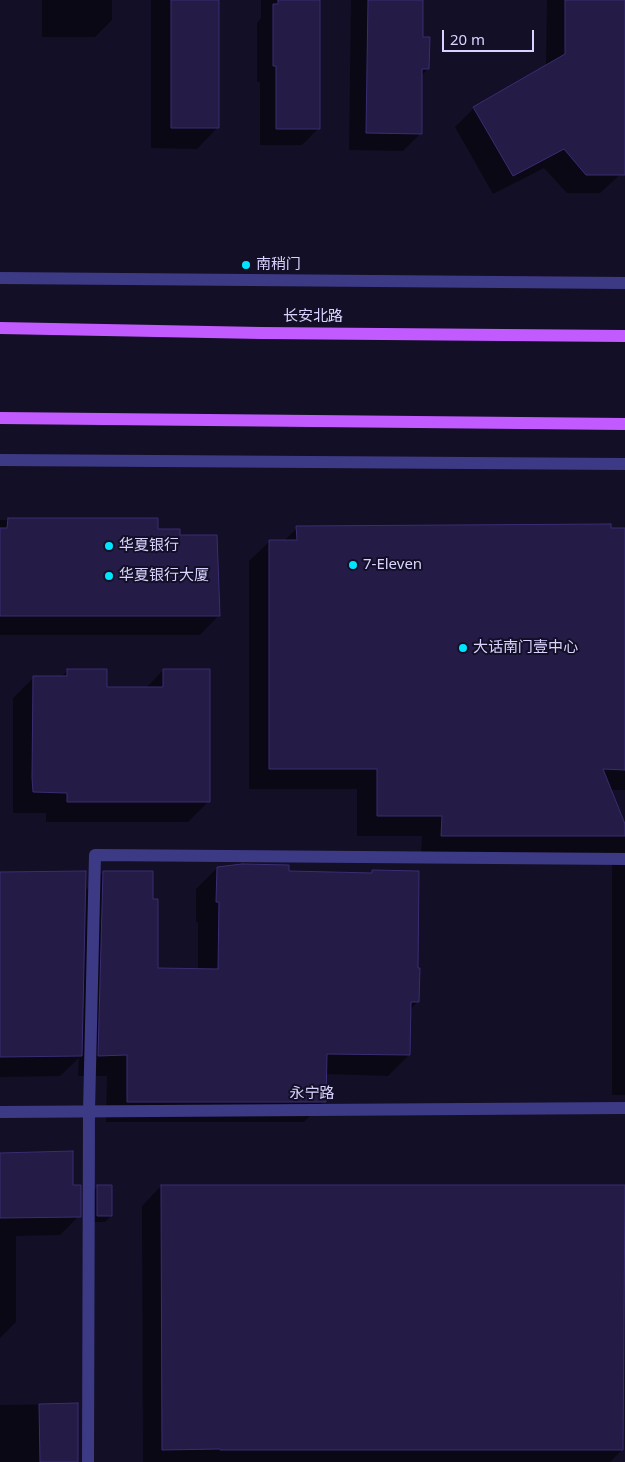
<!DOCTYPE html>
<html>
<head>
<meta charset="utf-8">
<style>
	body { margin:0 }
	#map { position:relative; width:625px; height:1462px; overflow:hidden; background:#130f26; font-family:"Noto Sans",sans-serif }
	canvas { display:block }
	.scale { position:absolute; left:442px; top:30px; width:92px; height:22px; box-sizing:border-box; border:2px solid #d9d4ff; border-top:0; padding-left:6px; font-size:15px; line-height:18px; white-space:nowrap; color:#d9d4ff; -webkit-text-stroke:4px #130f26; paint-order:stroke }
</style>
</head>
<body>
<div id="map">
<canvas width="625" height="1462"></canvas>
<div class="scale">20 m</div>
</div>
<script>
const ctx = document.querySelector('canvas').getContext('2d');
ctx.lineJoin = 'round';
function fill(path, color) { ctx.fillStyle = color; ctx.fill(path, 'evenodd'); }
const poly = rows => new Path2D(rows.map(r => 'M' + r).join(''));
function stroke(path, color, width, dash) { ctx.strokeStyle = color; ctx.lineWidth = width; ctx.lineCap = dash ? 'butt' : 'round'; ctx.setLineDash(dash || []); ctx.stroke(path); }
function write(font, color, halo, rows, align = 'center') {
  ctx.font = font + ' "Noto Sans","Noto Sans SC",sans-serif'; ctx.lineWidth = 4; ctx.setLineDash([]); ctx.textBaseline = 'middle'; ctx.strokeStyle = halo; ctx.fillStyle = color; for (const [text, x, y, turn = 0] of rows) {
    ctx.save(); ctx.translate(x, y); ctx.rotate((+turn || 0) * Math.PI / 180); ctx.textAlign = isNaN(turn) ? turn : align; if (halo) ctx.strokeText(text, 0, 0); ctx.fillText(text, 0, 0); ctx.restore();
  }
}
fill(poly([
	[42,0,112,0,112,20,95,37,42,37],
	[151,0,218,0,217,128,197,149,151,148],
	[261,0,319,0,319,128,302,145,260,145,260,82,257,82,257,23,261,18],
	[351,0,422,0,422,39,428,69,421,76,420,134,403,151,349,150],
	[547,0,625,0,625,170,600,193,567,193,544,168,493,194,455,127,474,108,546,66],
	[0,520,157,520,157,530,179,536,218,616,200,635,0,635],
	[297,528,625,529,625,790,610,790,625,827,625,1095,612,1095,612,852,608,856,421,856,422,836,357,836,357,789,249,789,249,561,270,541,284,541],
	[68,670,105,689,145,689,163,670,209,801,188,822,46,822,46,813,13,813,13,698,33,678,60,678],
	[217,868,288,872,370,874,373,871,417,1002,410,1010,409,1055,388,1076,325,1074,325,1101,304,1122,106,1122,107,1076,78,1076,79,1058,60,1076,0,1077,0,873,85,891,103,872,157,969,198,970,198,922,196,922,196,889],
	[0,1154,72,1187,79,1216,60,1235,16,1236,16,1322,0,1338],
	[161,1186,625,1187,622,1450,610,1462,143,1462,142,1206],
	[97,1187,111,1216,105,1222,91,1222,91,1193],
	[77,1404,77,1462,0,1462,0,1405]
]), '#0007');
const building = poly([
	[171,0,219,0,219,128,171,128,171,0],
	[278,0,320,0,320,129,276,129,276,66,273,66,273,4,278,4,278,0],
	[368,0,423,0,423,37,430,37,429,69,422,69,422,134,366,133,368,0],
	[565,0,625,0,625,175,586,175,564,149,513,176,473,107,565,54,565,0],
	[8,518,158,518,158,529,180,529,180,535,217,535,220,616,0,616,0,528,7,528,8,518],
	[611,524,611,528,625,528,625,770,603,769,625,824,625,836,441,836,442,816,377,816,377,769,269,769,269,540,297,540,296,526,611,524],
	[67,669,107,669,107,687,163,687,163,669,210,669,210,802,67,802,67,793,33,792,32,778,33,676,67,676,67,669],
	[242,864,289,865,289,871,372,873,372,870,419,871,418,968,420,968,419,1002,411,1002,410,1055,327,1054,326,1102,127,1102,127,1055,98,1056,103,871,153,871,153,899,158,899,158,968,218,969,219,902,216,902,217,867,242,864],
	[86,871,82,1056,0,1057,0,872,86,871],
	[73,1151,73,1185,81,1185,81,1217,0,1218,0,1153,73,1151],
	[97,1185,112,1185,112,1216,97,1216,97,1185],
	[161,1185,625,1185,623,1450,220,1450,220,1449,162,1450,161,1185],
	[78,1403,78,1462,40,1462,39,1404,78,1403]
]);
fill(building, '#241b47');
stroke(building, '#3b2d73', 1);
stroke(poly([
	[88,1462,89,1111,95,855,625,859]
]), '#3d3a85', 12);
stroke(poly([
	[0,278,625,283],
	[0,460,625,464],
	[0,1112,625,1108]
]), '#3d3a85', 12);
stroke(poly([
	[0,328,261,333,625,336],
	[0,418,625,424]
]), '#c25bff', 12);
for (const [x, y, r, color] of [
	[246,265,5,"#00e5ff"],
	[109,546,5,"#00e5ff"],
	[353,565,5,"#00e5ff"],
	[109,576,5,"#00e5ff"],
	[463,648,5,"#00e5ff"]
]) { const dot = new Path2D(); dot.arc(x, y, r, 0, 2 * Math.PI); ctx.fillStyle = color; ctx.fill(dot); stroke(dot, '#130f26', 2); }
write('15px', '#d9d4ff', '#130f26', [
	["南稍门",256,265],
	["华夏银行",119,546],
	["7-Eleven",363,565],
	["华夏银行大厦",119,576],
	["大话南门壹中心",473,648]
], 'left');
write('15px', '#d9d4ff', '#130f26', [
	["长安北路",313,317],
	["永宁路",312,1094]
]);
</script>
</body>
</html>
